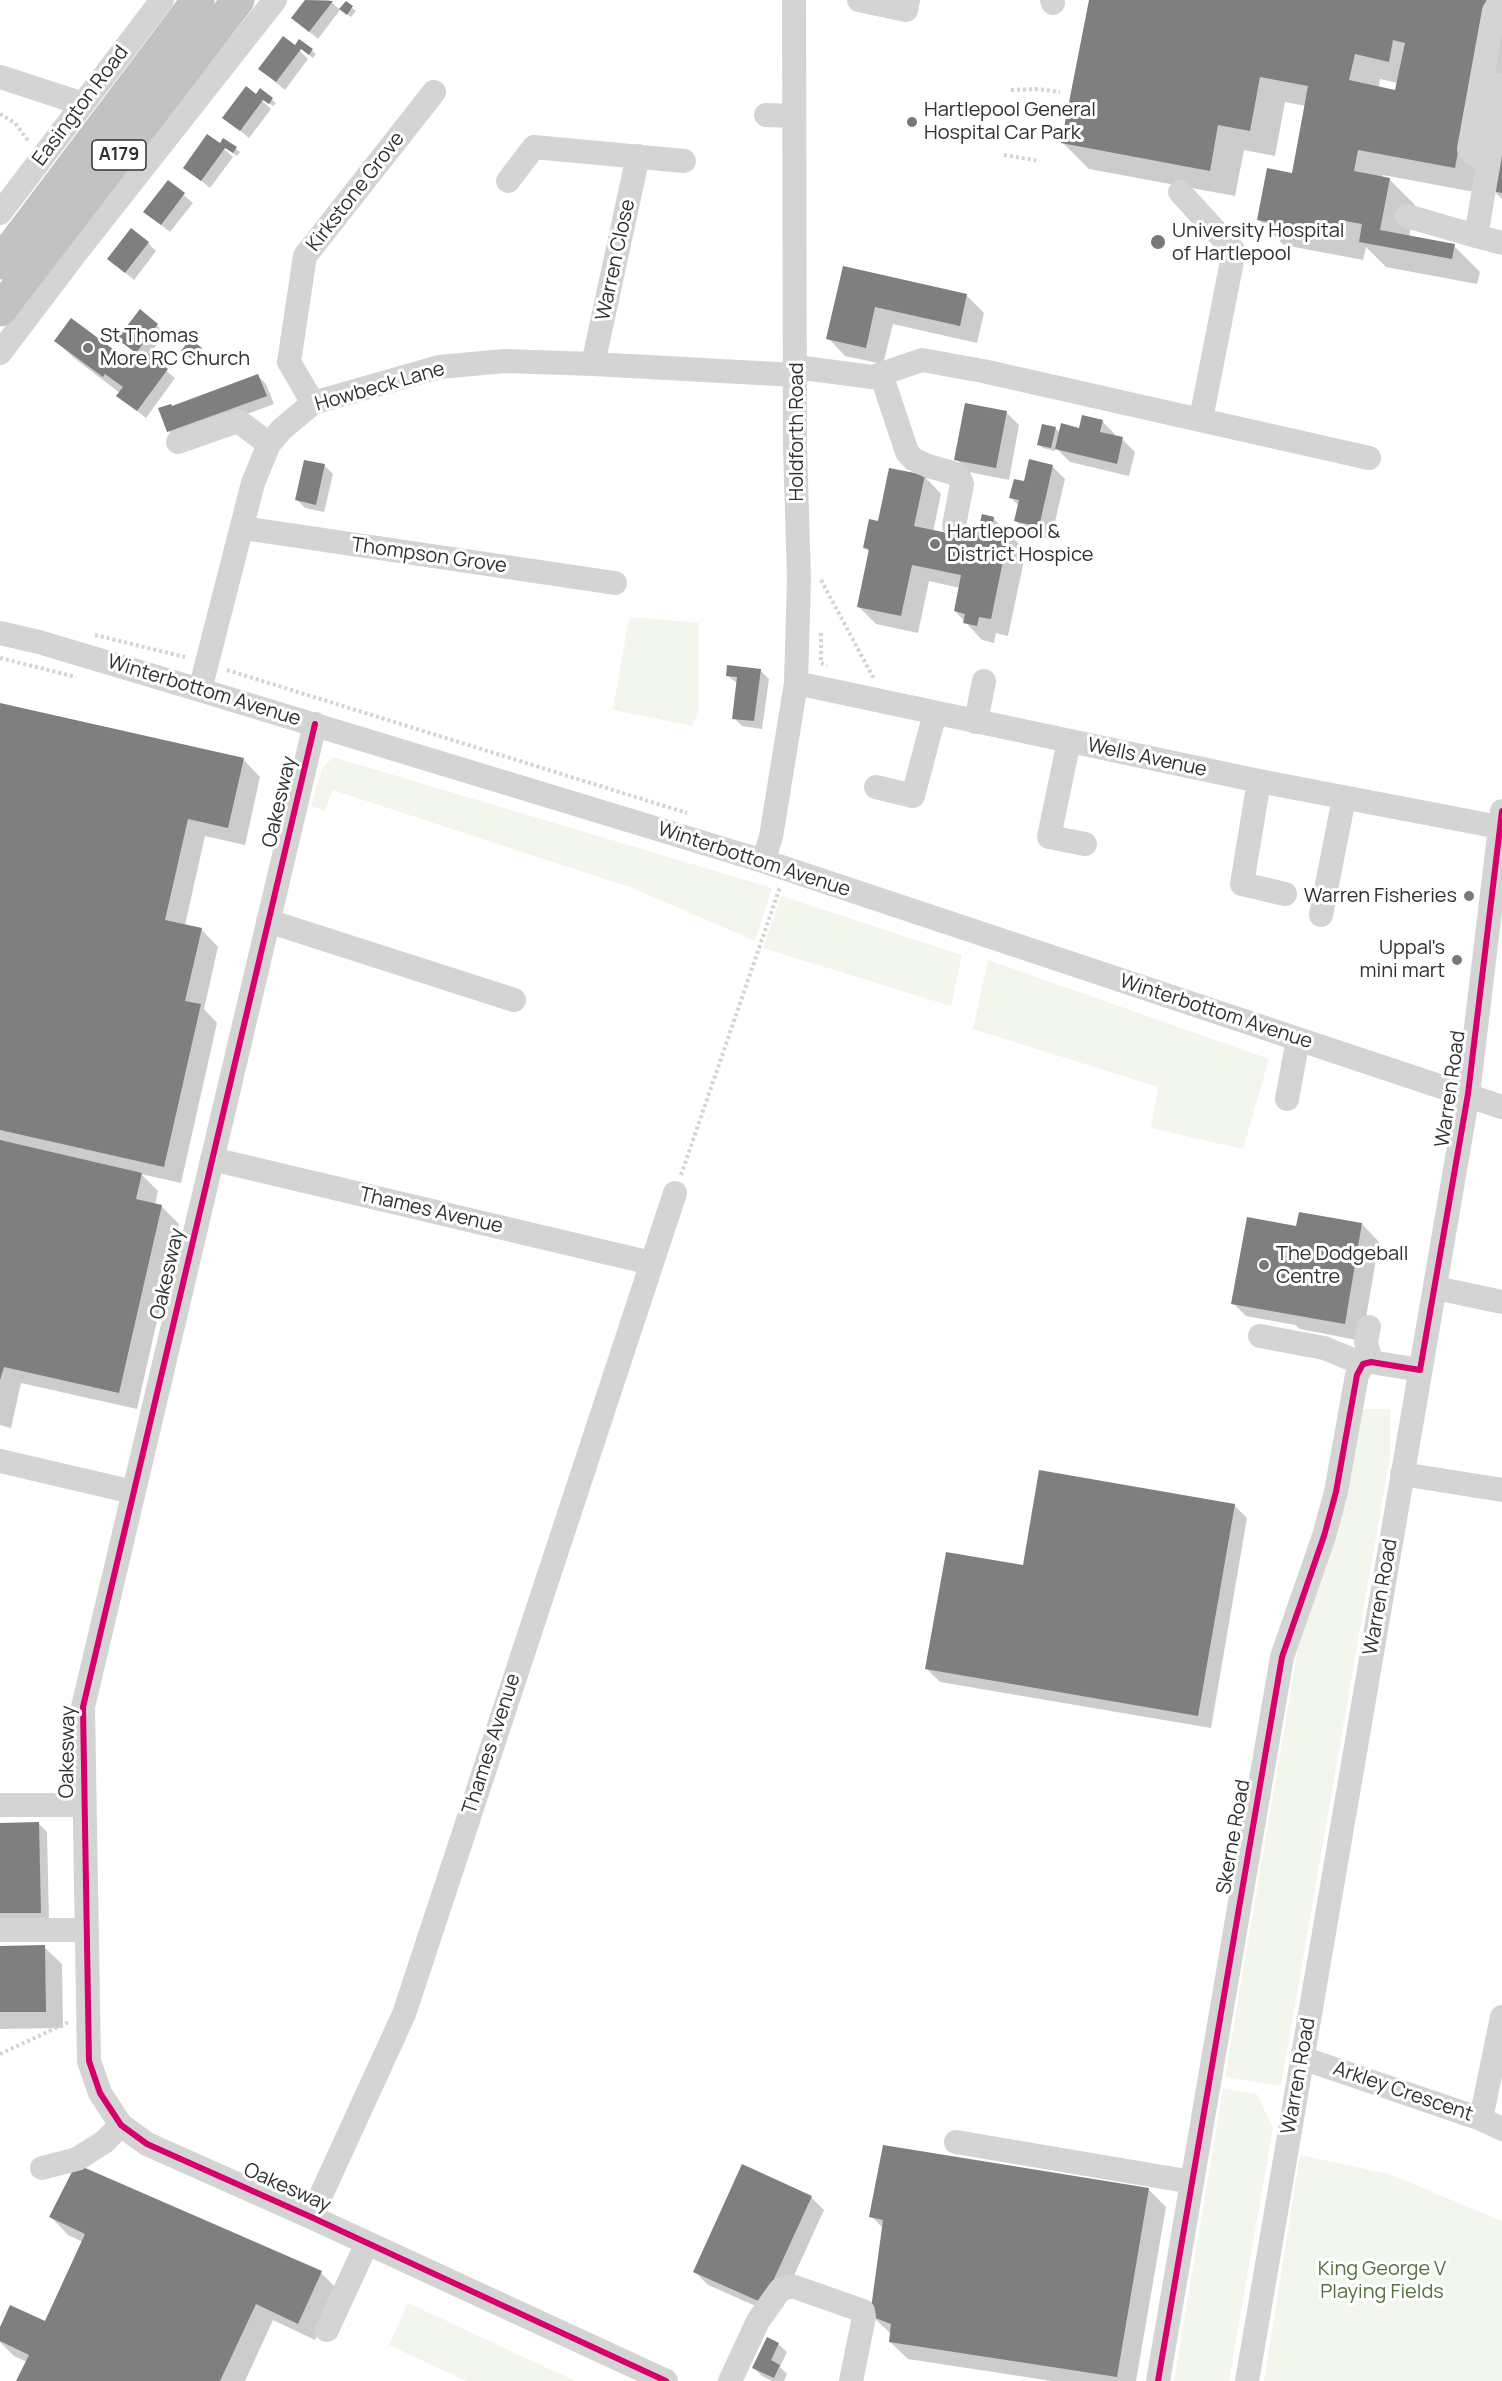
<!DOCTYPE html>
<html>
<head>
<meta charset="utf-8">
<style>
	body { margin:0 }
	canvas { display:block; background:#fff }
</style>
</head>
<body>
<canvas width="1502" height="2381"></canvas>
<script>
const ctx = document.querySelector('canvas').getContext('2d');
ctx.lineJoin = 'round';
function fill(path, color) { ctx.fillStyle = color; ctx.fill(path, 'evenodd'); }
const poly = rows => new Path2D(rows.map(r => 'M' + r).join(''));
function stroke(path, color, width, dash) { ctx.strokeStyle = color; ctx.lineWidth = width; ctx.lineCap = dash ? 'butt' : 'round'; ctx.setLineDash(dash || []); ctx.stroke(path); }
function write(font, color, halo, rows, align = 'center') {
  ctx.font = font + ' Manrope,sans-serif'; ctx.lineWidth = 6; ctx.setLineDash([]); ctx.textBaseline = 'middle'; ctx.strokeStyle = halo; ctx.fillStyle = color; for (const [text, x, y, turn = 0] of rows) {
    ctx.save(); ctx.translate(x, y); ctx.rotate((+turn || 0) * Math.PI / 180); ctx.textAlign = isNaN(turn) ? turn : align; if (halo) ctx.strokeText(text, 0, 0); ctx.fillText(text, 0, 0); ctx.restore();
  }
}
fill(poly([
	[633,617,699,623,699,707,693,726,613,710,628,623],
	[333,757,772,888,755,941,635,889,333,790,325,811,311,806,322,769],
	[781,896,962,955,951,1006,763,948],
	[988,960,1269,1059,1243,1149,1151,1128,1158,1087,973,1029],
	[1362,1409,1390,1409,1390,1456,1281,2086,1225,2077,1298,1648,1347,1500],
	[1223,2088,1257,2094,1273,2128,1229,2381,1174,2381],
	[1300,2155,1389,2174,1502,2221,1502,2381,1264,2381],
	[408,2303,575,2381,466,2381,389,2345]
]), '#f2f6ec');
fill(poly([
	[307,0,329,0,340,10,318,39,293,18],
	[1090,0,1502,0,1502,75,1480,193,1383,175,1383,178,1389,179,1415,205,1409,237,1454,246,1480,272,1477,284,1386,267,1366,247,1363,260,1284,245,1258,219,1293,175,1306,106,1285,102,1275,156,1244,150,1235,196,1089,169,1063,143],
	[1380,79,1398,83,1396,91,1379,88],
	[352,8,356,11,351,17,345,13],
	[300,41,316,54,313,58,300,48,299,50,308,59,285,90,260,69,295,47],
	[246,88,261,100,263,99,258,94,260,90,276,103,273,106,263,99,261,100,271,109,249,138,224,117],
	[224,140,240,152,237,156,225,147],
	[224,149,233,157,210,188,185,167],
	[1502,153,1502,199,1494,191],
	[168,182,193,203,170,232,145,212],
	[148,243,156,251,134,280,109,259],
	[844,268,966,295,984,313,977,343,893,324,883,364,845,356,828,338],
	[140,312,166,333,148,356,175,378,146,418,118,396,120,393,74,358,56,341,120,356,132,368,140,368,145,361,119,339],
	[191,341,205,353,197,363,187,355],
	[258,376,266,384,274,404,177,440,169,431,173,407],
	[1006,412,1019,425,1009,480,969,472,956,459],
	[1102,421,1115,434,1115,437,1122,439,1135,452,1129,476,1070,462,1056,448,1055,451,1043,448,1039,444,1055,428,1060,433,1080,429],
	[305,461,325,466,333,474,324,512,305,508,296,499],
	[1052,466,1065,479,1051,539,1029,534,1016,521,1019,506,1011,498,1025,483],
	[924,476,941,494,933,532,978,541,993,518,1026,551,1008,636,996,633,994,643,982,640,955,611,960,588,929,581,918,633,876,624,858,606,870,553,865,548,879,523],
	[760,670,769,679,762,729,742,726,734,718,738,684,727,675],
	[0,705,243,759,260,777,245,845,205,836,185,925,201,929,218,947,204,1009,217,1023,181,1183,141,1174,158,1191,155,1205,161,1206,179,1224,137,1409,21,1383,11,1428,0,1425],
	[1362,1224,1379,1242,1362,1341,1300,1329,1295,1325,1246,1316,1233,1303,1297,1228],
	[1234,1505,1247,1518,1211,1728,940,1682,927,1669,1024,1567],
	[0,1824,39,1824,47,1832,49,1920,0,1921],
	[44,1947,62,1964,63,2028,0,2029,0,1948],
	[1148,2189,1166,2207,1136,2381,1052,2381,908,2359,890,2342,891,2334,872,2316,884,2229,871,2216],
	[811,2197,824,2210,776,2315,708,2285,695,2272],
	[51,2217,321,2273,338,2290,315,2340,273,2320,245,2381,18,2381,27,2362,14,2356,0,2342,0,2331,45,2323,83,2242,68,2235],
	[778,2344,787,2352,780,2367,787,2374,784,2381,772,2381,762,2376,754,2368]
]), '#0003');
fill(poly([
	[305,0,333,1,309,32,291,18],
	[1089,0,1486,0,1455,168,1358,150,1354,171,1390,178,1380,230,1455,244,1452,259,1359,242,1362,224,1340,220,1338,235,1257,220,1267,168,1292,173,1308,86,1260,77,1250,131,1218,125,1210,171,1061,143],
	[1393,40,1405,43,1395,90,1349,80,1355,54,1389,62],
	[346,1,353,6,347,15,339,9],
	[283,36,295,45,299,39,313,49,309,55,301,49,276,82,258,69],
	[246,86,256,94,260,88,273,98,269,104,263,100,240,131,222,118],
	[207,134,220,143,223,138,237,147,233,153,225,148,201,181,183,168],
	[1502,151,1502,193,1492,191],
	[168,180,185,193,161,225,143,212],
	[131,228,149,242,125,273,107,259],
	[843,266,967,294,960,326,875,307,866,348,826,339],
	[140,309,158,324,136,353,117,339],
	[71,318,121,355,119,358,131,367,135,362,139,366,148,354,168,369,137,411,116,396,123,387,105,374,103,377,54,341],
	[190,339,202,348,193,360,181,351],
	[258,374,267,396,167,432,158,408,171,404,172,406],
	[965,403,1007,411,996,468,954,460],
	[1082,415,1103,420,1100,432,1123,437,1117,464,1055,449,1061,423,1079,428],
	[1042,424,1056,427,1051,448,1037,445],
	[1029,459,1053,465,1039,527,1014,521,1019,500,1009,498,1014,479,1024,481],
	[304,460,325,464,316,505,295,500],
	[889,468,925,475,914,526,976,539,982,514,994,517,992,528,1009,532,991,619,979,617,977,626,963,623,965,614,954,611,961,575,912,565,901,616,857,607,869,549,863,548,869,519,878,521],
	[727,665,761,669,754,721,732,719,737,677,726,676],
	[0,703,244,758,228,828,188,819,165,920,202,928,185,1001,201,1004,164,1167,0,1130],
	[0,1140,142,1173,136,1199,162,1205,119,1393,4,1367,0,1380],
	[1299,1212,1362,1223,1345,1324,1231,1304,1247,1217,1296,1226],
	[1039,1470,1235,1504,1198,1716,925,1669,946,1552,1023,1565],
	[39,1822,41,1913,0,1913,0,1823],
	[45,1945,46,2012,0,2012,0,1946],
	[883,2145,1149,2188,1117,2377,889,2342,891,2324,870,2316,883,2220,869,2217],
	[76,2164,322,2271,298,2324,256,2304,220,2381,16,2381,29,2355,0,2341,0,2327,10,2305,45,2321,85,2234,49,2217],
	[742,2164,812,2196,763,2303,693,2272],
	[767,2337,779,2343,771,2360,780,2365,774,2378,752,2368]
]), '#7f7f7f');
stroke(poly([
	[1011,90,1038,89,1060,92],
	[0,114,15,123,29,142],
	[1004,155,1040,161],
	[821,580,874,679],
	[821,633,821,663,827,666],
	[95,635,185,657],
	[0,658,76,677],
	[227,670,687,813],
	[681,1175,780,887],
	[0,2054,69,2022]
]), '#d4d4d4', 4, [3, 3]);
stroke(poly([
	[859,0,906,10,908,0],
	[1052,0,1053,3],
	[0,77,74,101,77,112],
	[1502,85,1476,236,1502,243],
	[766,115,794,116],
	[1487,164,1469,149,1494,11,1502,5],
	[508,181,534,147,684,161],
	[1180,192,1234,251,1201,419],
	[0,213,162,0],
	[1407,216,1476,236],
	[0,353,75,254,275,0],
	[593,364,638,156],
	[796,367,872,377,922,360,983,371,1369,458],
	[881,374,907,452,913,459,928,466,953,473,959,477,962,484,954,526],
	[313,403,289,362,305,256,434,92],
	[178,442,238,421,269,444],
	[243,528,615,583],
	[0,633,39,642,200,690,763,861,1502,1107],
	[796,683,1259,781,1499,827],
	[200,690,253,483,269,444,282,429,313,403,439,367,505,361,593,364,795,375],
	[976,722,984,681],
	[315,724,83,1707,89,2061,100,2093,121,2125,147,2144,311,2217,666,2381],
	[1069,741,1049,837,1085,844],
	[1259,781,1242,884,1285,894],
	[876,787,913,796,935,713],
	[763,861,771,837,796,683,799,579,795,447,794,0],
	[1321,915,1344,798],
	[268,921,514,1000],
	[1287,1099,1298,1039],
	[212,1159,651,1263],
	[1436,1288,1502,1302],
	[1369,1327,1366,1342,1371,1362],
	[1260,1336,1324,1348,1363,1364],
	[0,1461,133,1492],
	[1402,1474,1502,1490],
	[0,1805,83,1805],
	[0,1930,87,1930],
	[1302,2058,1481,2119,1502,2129],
	[1481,2119,1502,2017],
	[956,2142,1192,2182],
	[42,2168,77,2159,104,2142,121,2125],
	[311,2217,404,2014,675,1193],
	[327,2330,367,2243],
	[730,2381,758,2321,780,2290,792,2286,863,2311,864,2317,851,2381],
	[1158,2381,1282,1657,1324,1536,1336,1492,1357,1375,1363,1364,1371,1362,1420,1370],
	[1247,2381,1468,1094,1502,811]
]), '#d4d4d4', 24);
stroke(poly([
	[0,263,198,0],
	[0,310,238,0]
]), '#c2c2c2', 33);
stroke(poly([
	[315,724,83,1707,89,2061,100,2093,121,2125,147,2144,311,2217,666,2381],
	[1158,2381,1282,1657,1324,1536,1336,1492,1357,1375,1363,1364,1371,1362,1420,1370,1468,1094,1502,811]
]), '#d6006c', 6);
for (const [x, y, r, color] of [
	[912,122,6,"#787878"],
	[1158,242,8,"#787878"],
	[88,348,6,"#787878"],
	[935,544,6,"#787878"],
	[1469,896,6,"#787878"],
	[1457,960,6,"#787878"],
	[1264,1265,6,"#787878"]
]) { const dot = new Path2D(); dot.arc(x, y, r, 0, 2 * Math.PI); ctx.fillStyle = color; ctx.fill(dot); stroke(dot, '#fff', 2); }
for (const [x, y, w] of [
	[119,155,54]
]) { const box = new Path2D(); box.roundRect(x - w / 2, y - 15, w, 30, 4.5); ctx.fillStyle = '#fff'; ctx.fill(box); stroke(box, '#303030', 1.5); }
write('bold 18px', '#303030', null, [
	["A179",119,155]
]);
write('20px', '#303030', '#fff', [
	["Easington Road",81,106,-53],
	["Kirkstone Grove",356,192,-52],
	["Warren Close",616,260,-78],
	["Howbeck Lane",380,387,-16],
	["Holdforth Road",797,432,-90],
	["Thompson Grove",429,556,8],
	["Winterbottom Avenue",204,691,17],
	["Wells Avenue",1147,758,12],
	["Oakesway",280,802,-77],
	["Winterbottom Avenue",754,860,18],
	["Winterbottom Avenue",1216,1012,18],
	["Warren Road",1451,1089,-82],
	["Thames Avenue",431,1211,13],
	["Oakesway",168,1274,-77],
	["Warren Road",1381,1597,-80],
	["Thames Avenue",492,1744,-72],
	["Oakesway",68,1752,-89],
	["Skerne Road",1234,1837,-80],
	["Warren Road",1299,2076,-80],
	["Arkley Crescent",1403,2092,19],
	["Oakesway",287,2188,24]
]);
write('20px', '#303030', '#fff', [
	["Hartlepool General",924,110],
	["Hospital Car Park",924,133],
	["University Hospital",1172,231],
	["of Hartlepool",1172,254],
	["St Thomas",100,336],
	["More RC Church",100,359],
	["Hartlepool &",947,532],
	["District Hospice",947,555],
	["Warren Fisheries",1457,896,"right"],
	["Uppal's",1445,948,"right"],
	["mini mart",1445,971,"right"],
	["The Dodgeball",1276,1254],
	["Centre",1276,1277]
], 'left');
write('20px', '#566f39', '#fff', [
	["King George V",1382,2269],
	["Playing Fields",1382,2292]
]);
</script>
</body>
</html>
